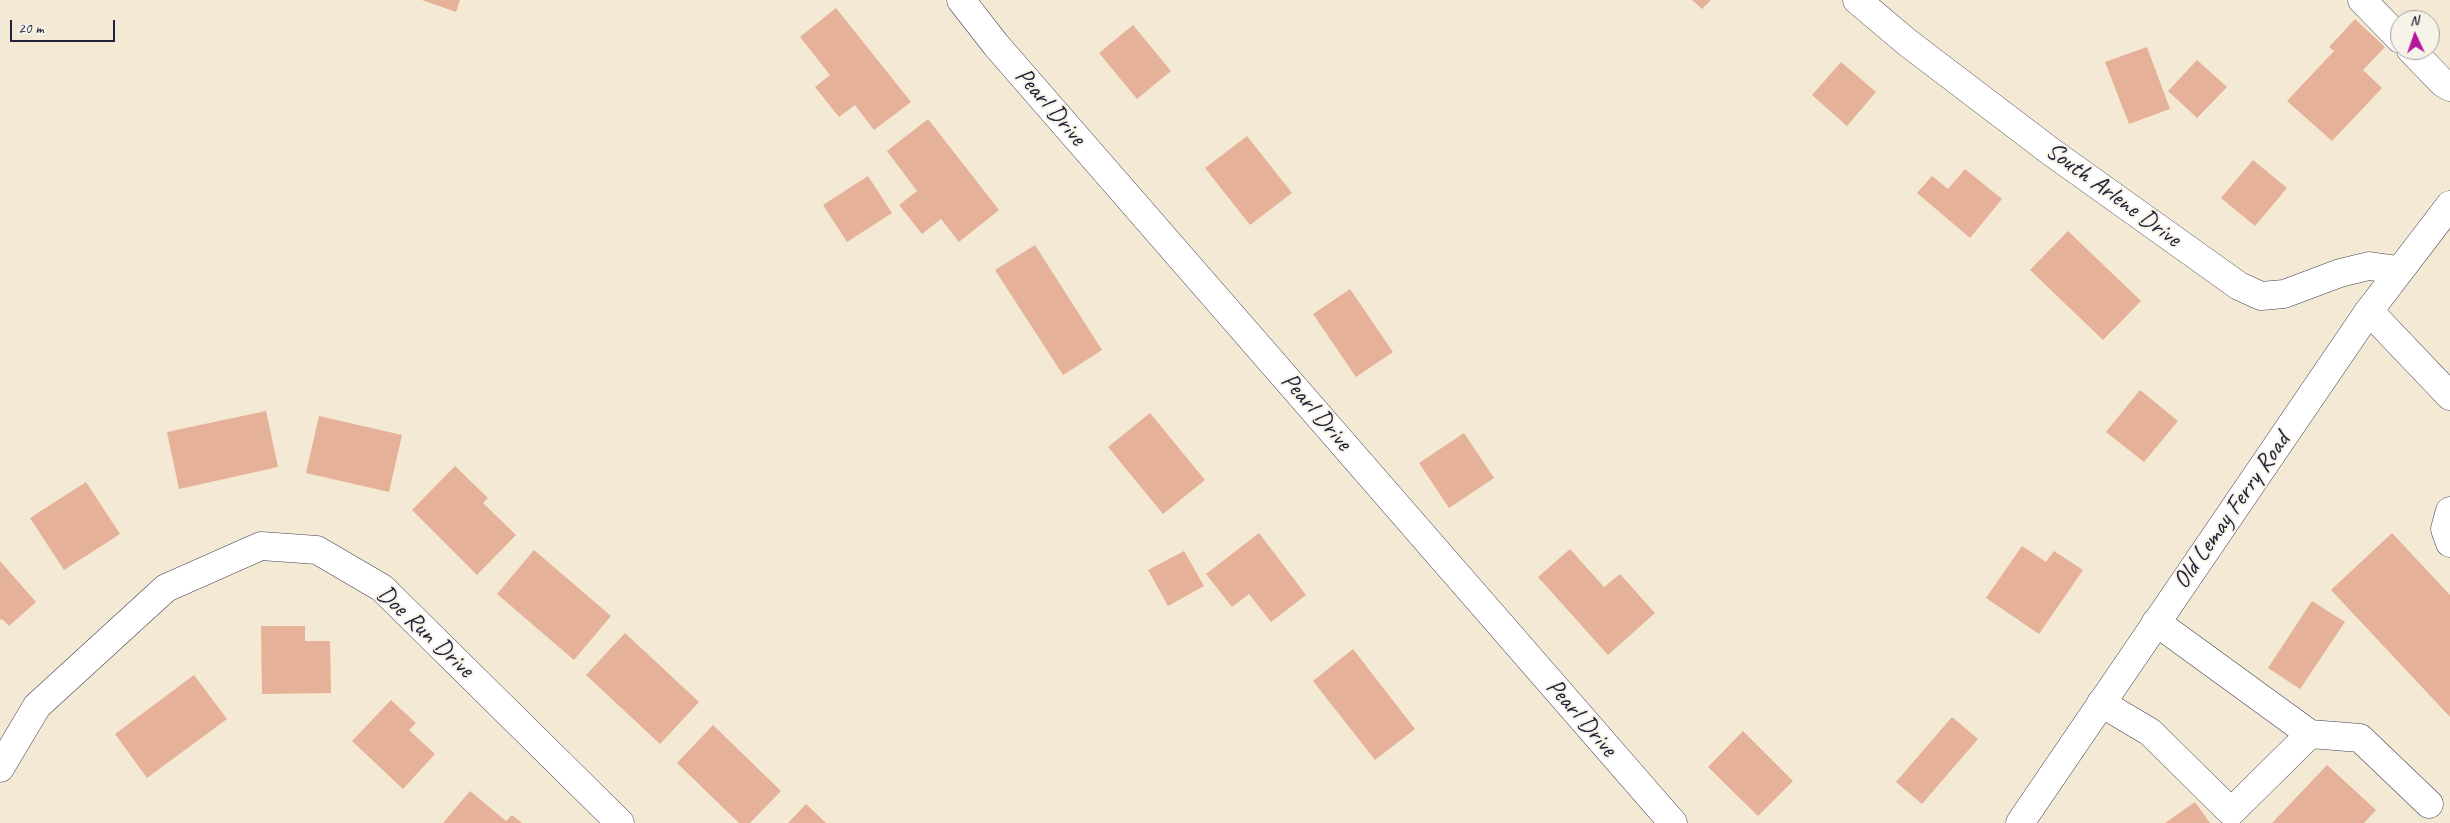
<!DOCTYPE html>
<html>
<head>
<meta charset="utf-8">
<style>
	body { margin:0 }
	#map { position:relative; width:2450px; height:823px; overflow:hidden; background:#f4e9d4; font-family:Caveat,sans-serif }
	canvas { display:block }
	.north { position:absolute; left:2390px; top:10px; width:50px; height:50px; box-sizing:border-box; background:#f7f3e8; border:1px solid #a29fa3; border-radius:50%; rotate:357deg; font-size:14px; font-weight:700; line-height:20px; text-align:center; color:#22223b }
	.north::after { content:''; display:block; margin:auto; width:18px; height:22px; background:#b5179e; clip-path:polygon(50% 0,100% 100%,50% 72%,0 100%) }
	.scale { position:absolute; left:10px; top:20px; width:105px; height:22px; box-sizing:border-box; border:2px solid #22223b; border-top:0; padding-left:6px; font-size:15px; line-height:18px; white-space:nowrap; color:#22223b; -webkit-text-stroke:4px #f7f3e8; paint-order:stroke }
</style>
</head>
<body>
<div id="map">
<canvas width="2450" height="823"></canvas>
<div class="north">N</div>
<div class="scale">20 m</div>
</div>
<script>
const ctx = document.querySelector('canvas').getContext('2d');
ctx.lineJoin = 'round';
function fill(path, color) { ctx.fillStyle = color; ctx.fill(path, 'evenodd'); }
const poly = rows => new Path2D(rows.map(r => 'M' + r).join(''));
function stroke(path, color, width, dash) { ctx.strokeStyle = color; ctx.lineWidth = width; ctx.lineCap = dash ? 'butt' : 'round'; ctx.setLineDash(dash || []); ctx.stroke(path); }
function write(font, color, halo, rows, align = 'center') {
  ctx.font = font + ' Caveat,sans-serif'; ctx.lineWidth = 4; ctx.setLineDash([]); ctx.textBaseline = 'middle'; ctx.strokeStyle = halo; ctx.fillStyle = color; for (const [text, x, y, turn = 0] of rows) {
    ctx.save(); ctx.translate(x, y); ctx.rotate((+turn || 0) * Math.PI / 180); ctx.textAlign = isNaN(turn) ? turn : align; if (halo) ctx.strokeText(text, 0, 0); ctx.fillText(text, 0, 0); ctx.restore();
  }
}
fill(poly([
	[422,0,460,0,456,12],
	[1692,0,1711,0,1702,9],
	[836,8,911,102,874,130,855,105,839,117,815,87,830,75,800,37],
	[2355,19,2385,47,2363,70,2382,88,2332,141,2287,101,2334,51,2329,47],
	[1133,25,1171,71,1137,99,1099,53],
	[2147,47,2170,109,2129,124,2105,62],
	[2197,60,2227,87,2197,118,2168,91],
	[1841,62,1876,92,1847,126,1812,95],
	[928,119,999,210,959,242,941,219,922,234,899,205,917,191,887,151],
	[1247,136,1292,193,1250,225,1205,168],
	[2253,160,2287,188,2255,226,2221,198],
	[1965,169,2002,199,1970,238,1917,193,1932,176,1948,189],
	[868,176,892,213,847,242,823,205],
	[2068,231,2141,301,2103,340,2030,270],
	[1035,245,1102,350,1063,375,995,270],
	[1350,289,1393,352,1356,377,1313,314],
	[2140,390,2178,421,2144,462,2106,432],
	[266,411,278,467,179,489,167,432],
	[1150,413,1205,480,1163,514,1108,447],
	[319,416,402,435,389,492,306,473],
	[1464,433,1494,478,1449,508,1419,463],
	[455,466,488,498,483,503,516,535,477,575,412,510],
	[86,482,120,534,64,570,30,518],
	[1259,533,1306,595,1271,622,1249,594,1232,607,1206,574],
	[2392,533,2450,595,2450,717,2331,590],
	[2022,546,2046,562,2054,551,2083,570,2039,634,1986,598],
	[1570,549,1604,587,1620,574,1655,613,1608,655,1538,577],
	[534,550,611,616,574,660,497,594],
	[1184,551,1204,586,1168,606,1148,570],
	[0,561,36,602,9,626,2,619,0,620],
	[2312,601,2345,622,2300,689,2268,668],
	[261,626,305,626,305,641,330,641,331,693,262,694],
	[625,633,699,702,660,744,586,675],
	[1353,649,1415,729,1375,760,1313,681],
	[194,675,227,719,147,778,115,734],
	[391,700,416,723,409,730,435,754,403,789,352,741],
	[1952,717,1978,739,1922,804,1896,782],
	[713,725,781,791,750,823,739,823,677,763],
	[1743,731,1793,781,1758,816,1708,767],
	[2327,765,2376,810,2364,823,2272,823],
	[470,791,506,821,512,815,522,823,443,823],
	[2195,802,2210,823,2165,823],
	[806,804,826,823,788,823]
]), '#e5b299');
const minor = poly([
	[961,0,996,45,1673,823],
	[1857,0,1908,43,2050,151,2239,286,2261,296,2284,294,2340,273,2369,266,2398,270],
	[2362,0,2400,39],
	[2411,50,2443,83,2450,87],
	[2369,311,2450,396],
	[2450,511,2445,529,2450,543],
	[2156,622,2310,734,2360,738,2429,804],
	[2101,703,2150,732,2231,812,2310,734],
	[0,768,37,706,166,588,261,546,317,550,382,588,620,823]
]);
const major = poly([
	[2020,823,2369,311,2450,205]
]);
stroke(minor, '#424052', 29);
stroke(major, '#424052', 29);
stroke(minor, '#fff', 28);
stroke(major, '#fff', 28);
write('25px', '#22223b', '#f7f3e8', [
	["Pearl Drive",1050,107,49],
	["South Arlene Drive",2113,195,36],
	["Pearl Drive",1316,412,49],
	["Old Lemay Ferry Road",2232,511,-55],
	["Doe Run Drive",425,632,43],
	["Pearl Drive",1581,718,49]
]);
</script>
</body>
</html>
